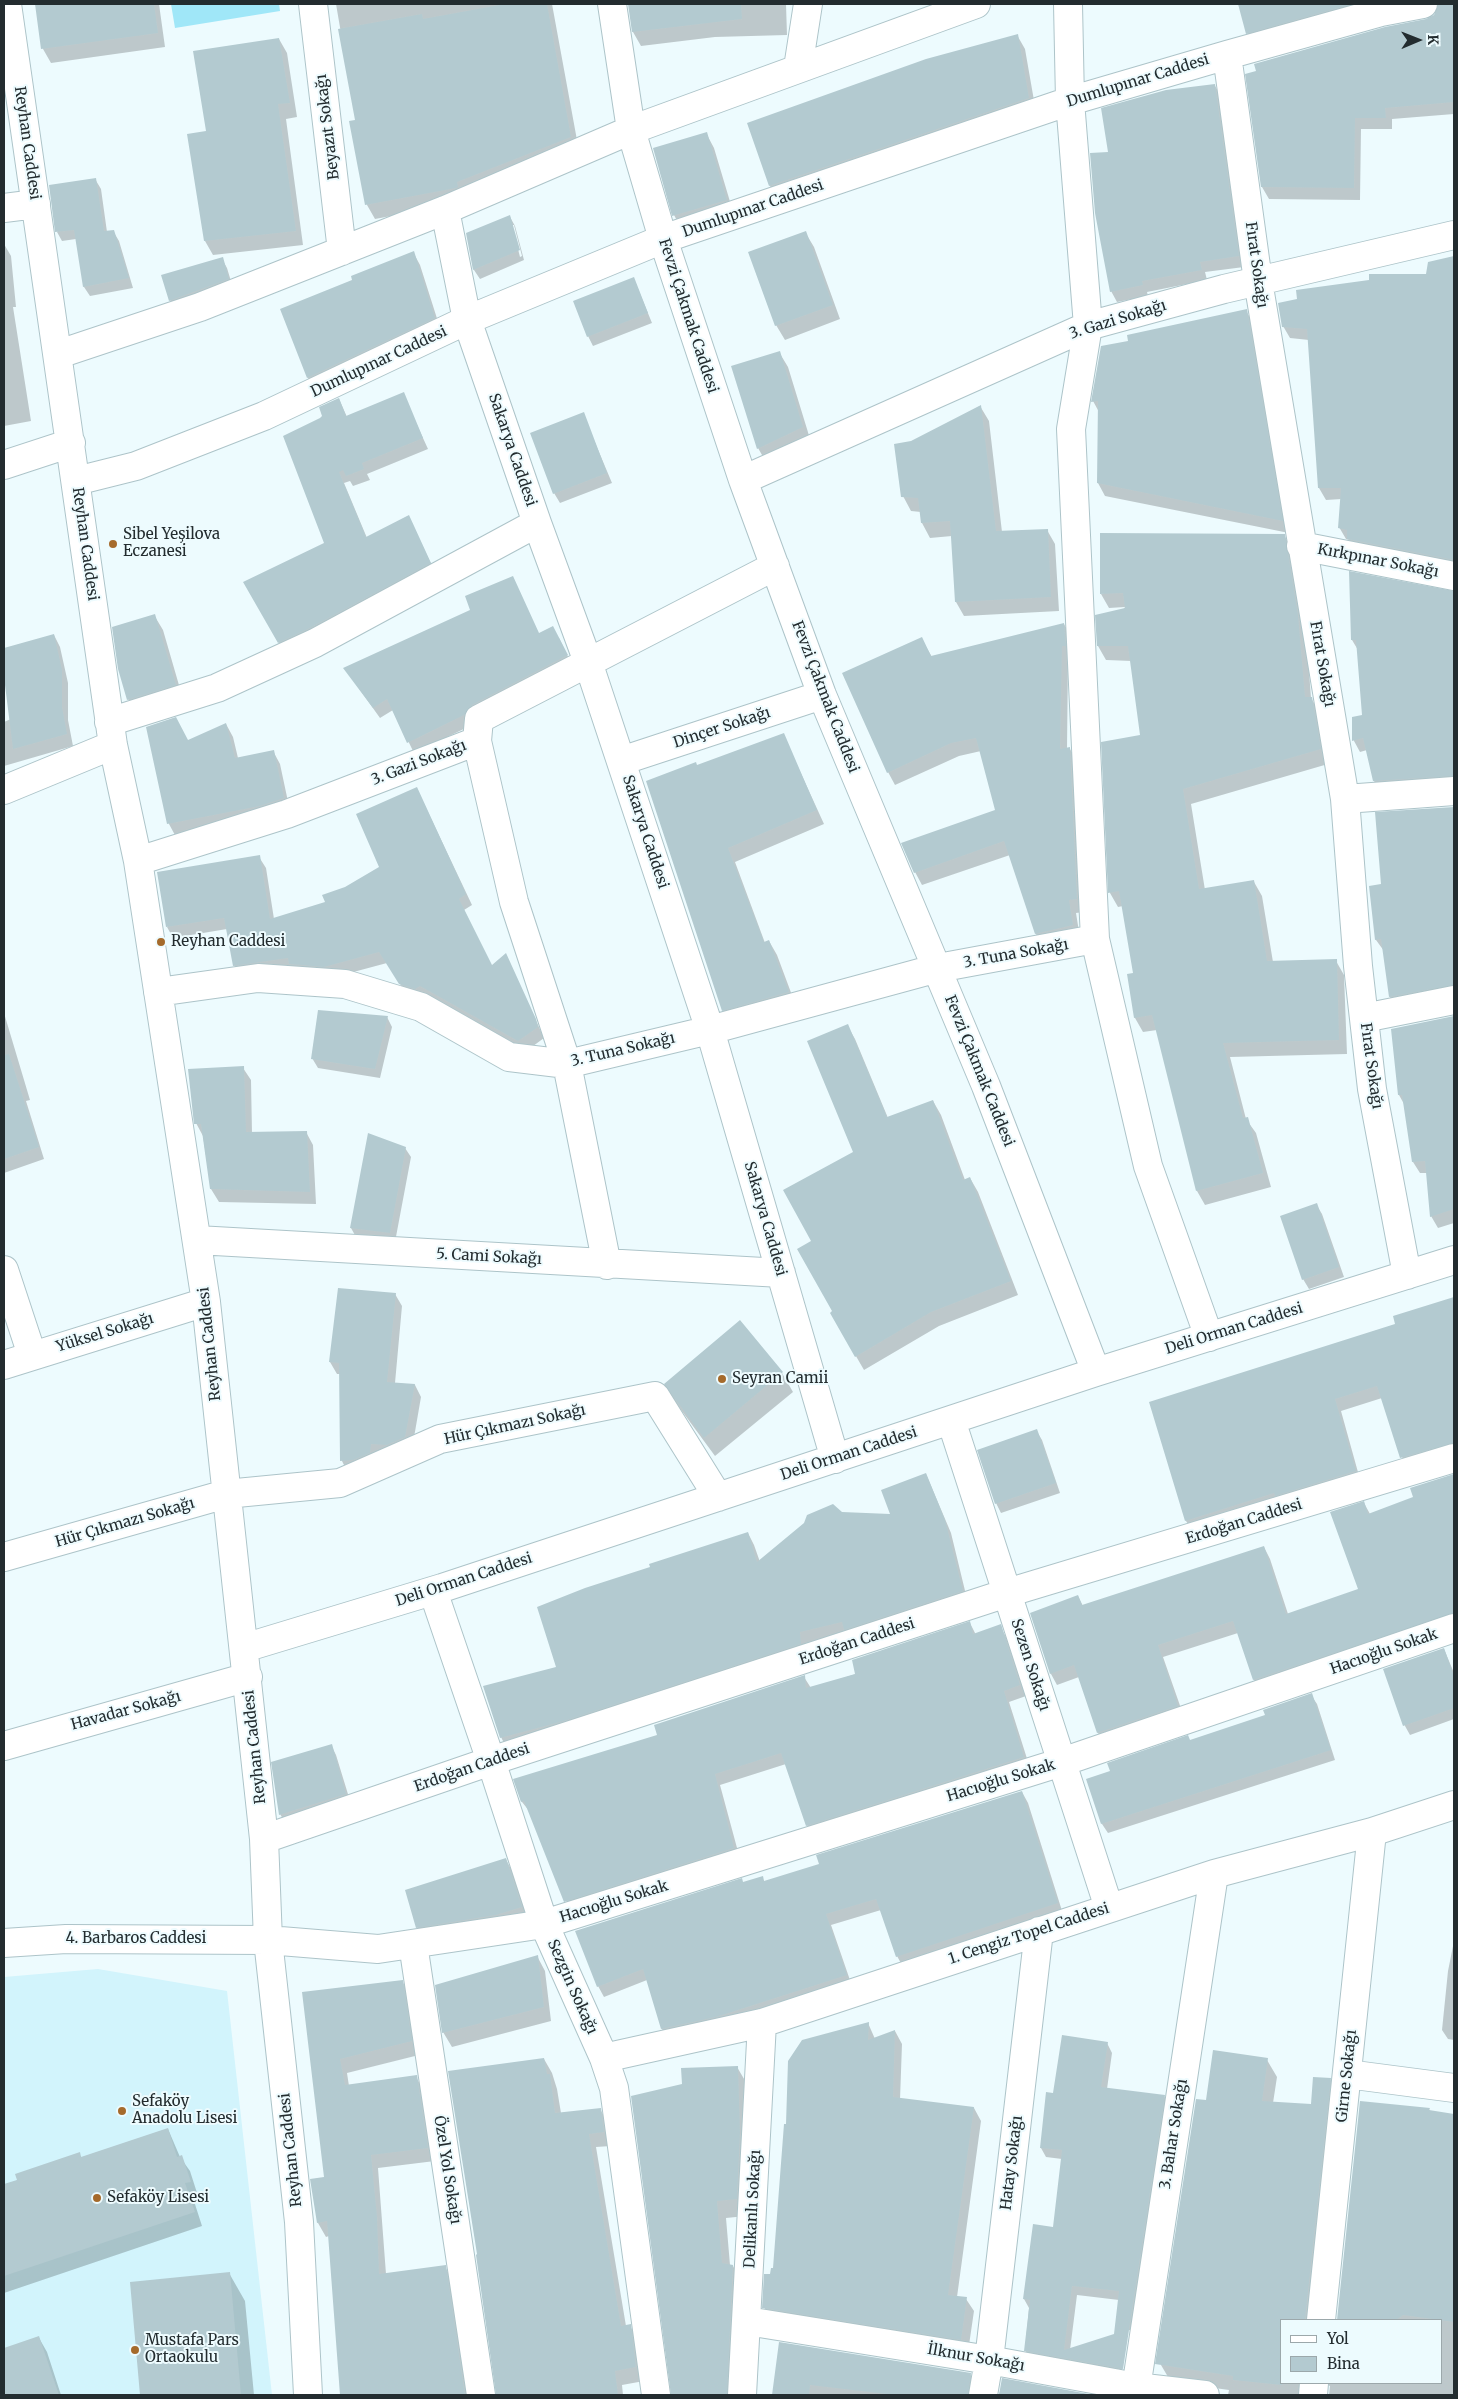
<!DOCTYPE html>
<html>
<head>
<meta charset="utf-8">
<style>
	body { margin:0 }
	#map { position:relative; width:1458px; height:2399px; overflow:hidden; background:#edfbfe; font-family:Merriweather,serif }
	canvas { display:block }
	.frame { position:absolute; inset:0; border:5px solid #232c2f; pointer-events:none }
	.legend { position:absolute; left:1280px; top:2319px; width:162px; height:65px; box-sizing:border-box; background:#edfbfe; border:1px solid #9ca8ab; margin:0; padding:6px 9px; list-style:none; font-size:15px; color:#232c2f }
	.legend li { display:flex; align-items:center; gap:10px; height:25px }
	.legend b { width:25px; border:1px solid #9ca8ab }
	.north { position:absolute; left:1393px; top:15px; width:50px; height:50px; -webkit-text-stroke:4px #edfbfe; paint-order:stroke; rotate:89deg; font-size:14px; font-weight:700; line-height:20px; text-align:center; color:#232c2f }
	.north::after { content:''; display:block; margin:auto; width:18px; height:22px; background:#232c2f; clip-path:polygon(50% 0,100% 100%,50% 72%,0 100%) }
</style>
</head>
<body>
<div id="map">
<canvas width="1458" height="2399"></canvas>
<div class="frame"></div>
<ul class="legend">
<li><b style="height:6px;background:#fff"></b>Yol</li>
<li><b style="height:14px;background:#b3cad0"></b>Bina</li>
</ul>
<div class="north">K</div>
</div>
<script>
const ctx = document.querySelector('canvas').getContext('2d');
ctx.lineJoin = 'round';
function fill(path, color) { ctx.fillStyle = color; ctx.fill(path, 'evenodd'); }
const poly = rows => new Path2D(rows.map(r => 'M' + r).join(''));
function stroke(path, color, width, dash) { ctx.strokeStyle = color; ctx.lineWidth = width; ctx.lineCap = dash ? 'butt' : 'round'; ctx.setLineDash(dash || []); ctx.stroke(path); }
function write(font, color, halo, rows, align = 'center') {
  ctx.font = font + ' Merriweather,serif'; ctx.lineWidth = 4; ctx.setLineDash([]); ctx.textBaseline = 'middle'; ctx.strokeStyle = halo; ctx.fillStyle = color; for (const [text, x, y, turn = 0] of rows) {
    ctx.save(); ctx.translate(x, y); ctx.rotate((+turn || 0) * Math.PI / 180); ctx.textAlign = isNaN(turn) ? turn : align; if (halo) ctx.strokeText(text, 0, 0); ctx.fillText(text, 0, 0); ctx.restore();
  }
}
fill(poly([
	[98,1969,227,1991,272,2395,4,2395,4,1977]
]), '#d2f4fc');
fill(poly([
	[171,4,279,4,280,11,175,28]
]), '#a0e7f8');
fill(poly([
	[36,4,159,4,165,47,51,63,43,49],
	[336,4,552,4,579,151,466,202,375,219,367,205,351,122,356,121],
	[629,4,786,4,787,35,715,37,641,46,633,32],
	[1239,4,1410,4,1254,45,1247,33],
	[1439,4,1454,4,1454,114,1392,119,1392,129,1361,129,1360,200,1269,199,1262,187,1427,20,1434,16,1439,10],
	[1017,35,1025,49,1036,112,778,200,770,186,749,124],
	[279,39,287,53,297,117,286,119,303,245,213,255,205,241,207,132],
	[1215,86,1221,96,1244,267,1205,272,1207,280,1147,292,1148,296,1117,302,1111,291,1109,153],
	[706,133,714,148,734,215,682,230,674,215],
	[95,179,101,189,107,232,113,231,119,241,133,288,90,296,84,287,76,239,62,241,57,232],
	[510,217,515,226,524,260,480,279,474,270,467,234],
	[512,225,514,225,522,256,520,257],
	[805,232,814,247,840,319,785,340,776,325],
	[4,244,11,256,16,307,13,307,31,421,4,426],
	[413,252,420,265,441,331,315,390,308,378,281,310,354,281],
	[1454,257,1454,326,1417,326,1454,348,1454,570,1355,551,1349,540,1346,539,1339,527,1342,499,1326,500,1319,488,1309,340,1290,338,1283,326,1427,275,1429,263],
	[222,259,227,268,233,288,175,310,170,300],
	[634,279,652,323,593,346,588,336],
	[1246,311,1254,324,1289,533,1105,496,1098,483,1099,412,1093,401,1130,342],
	[779,352,788,367,811,442,766,462,758,448],
	[403,394,428,449,367,474,370,480,353,486,350,481,344,483,367,538,408,516,436,574,285,653,245,583,326,544,321,419,339,399,347,417],
	[980,406,989,421,1002,532,1047,530,1055,544,1059,611,964,616,956,602,952,536,930,538,922,523,921,512,911,511,903,496,911,443],
	[583,414,612,483,560,503,554,493],
	[1284,535,1292,550,1306,630,1311,698,1320,713,1328,764,1191,804,1205,890,1254,882,1262,896,1273,962,1336,961,1344,975,1347,1054,1230,1057,1246,1119,1256,1133,1271,1187,1205,1205,1197,1191,1157,1030,1143,1032,1135,1018,1134,974,1123,906,1118,907,1110,893,1103,743,1142,736,1132,661,1106,660,1098,646,1125,607,1109,608,1101,594],
	[1454,592,1454,787,1381,793,1374,781,1367,750,1360,752,1354,741,1353,718,1363,716,1358,650,1352,640],
	[472,610,539,634,559,638,573,667,470,726,414,753,393,710,380,718,345,669],
	[154,615,163,630,183,699,137,714,128,699],
	[1064,624,1071,637,1068,659,1067,749,1070,749,1077,762,1084,912,1076,913,1080,938,1043,947,1036,934,1010,855,922,885,915,872,996,811,981,751,959,756,895,785,888,772,921,638,932,657],
	[54,635,60,647,68,683,68,720,73,746,4,766,4,722,11,719,4,671,4,650],
	[226,724,233,737,238,758,273,751,280,764,290,811,176,837,169,824,147,728,188,742],
	[783,734,824,824,735,862,765,943,769,941,777,955,796,1006,730,1024,723,1010,697,767],
	[417,789,472,905,464,910,492,967,511,966,544,1038,525,1052,407,995,387,963,331,978,240,976,234,965,227,929,173,938,167,927,259,857,266,868,274,919,326,903,345,888,381,867],
	[1454,808,1454,997,1396,1008,1390,997,1384,951,1376,940,1371,887,1382,885,1376,814],
	[4,1013,30,1100,26,1101,44,1159,4,1173],
	[387,1017,392,1027,380,1078,318,1068,312,1058],
	[1454,1017,1454,1223,1438,1228,1431,1216,1427,1173,1420,1173,1413,1162,1404,1104,1399,1095,1392,1030],
	[847,1025,855,1039,888,1118,933,1101,941,1115,965,1180,970,1178,978,1192,1018,1295,939,1326,864,1370,831,1313,834,1311,813,1241,855,1152],
	[243,1068,251,1080,252,1133,306,1132,313,1145,316,1204,219,1202,211,1189,203,1136,196,1123],
	[405,1148,411,1157,395,1242,356,1237,351,1228],
	[1316,1204,1322,1214,1344,1277,1309,1289,1303,1279],
	[395,1294,402,1306,395,1383,415,1385,421,1397,412,1449,348,1473,342,1461,341,1374,337,1374,330,1362],
	[1454,1299,1454,1456,1408,1469,1402,1457,1382,1398,1341,1411,1361,1483,1193,1532,1186,1521,1150,1403,1397,1324,1394,1317],
	[782,1373,793,1392,715,1456,676,1403,665,1384],
	[1036,1430,1042,1440,1060,1493,1001,1513,996,1503],
	[926,1474,951,1533,968,1603,806,1644,807,1655,507,1749,501,1737,557,1668,652,1568,748,1533,754,1545,760,1562,841,1514,892,1516],
	[1454,1475,1454,1625,1261,1691,1254,1680,1238,1633,1163,1657,1184,1717,1105,1744,1098,1733,1079,1677,1057,1685,1051,1674,1032,1614,1078,1596,1083,1606,1264,1547,1270,1559,1288,1614,1360,1590,1364,1503,1370,1514,1415,1498,1412,1488],
	[970,1623,976,1635,1000,1626,1006,1637,1026,1696,1009,1702,1030,1768,814,1836,807,1825,786,1764,720,1785,740,1859,571,1912,530,1812,522,1802,515,1780,658,1736,804,1677,811,1688,856,1674],
	[1444,1649,1454,1673,1454,1719,1410,1735,1405,1726,1385,1669],
	[1311,1695,1317,1704,1335,1760,1108,1833,1102,1824,1087,1780,1266,1716],
	[331,1745,336,1755,351,1804,286,1824,280,1814],
	[1022,1792,1028,1803,1063,1914,903,1967,897,1956,881,1910,831,1925,852,1986,668,2040,662,2029,647,1980,604,1997,598,1986,743,1883,762,1878,765,1882,821,1865],
	[506,1860,514,1874,529,1921,425,1941,417,1927],
	[1454,1941,1454,2040,1448,2039,1442,2030,1448,1971],
	[537,1956,545,1971,551,2021,452,2047,443,2032],
	[402,1981,410,1995,419,2055,347,2073,349,2086,416,2077,424,2091,435,2161,378,2168,386,2274,445,2267,453,2281,470,2395,341,2395,329,2236,326,2237,318,2223,326,2178,303,1993],
	[868,2023,875,2039,895,2031,902,2044,900,2100,974,2108,981,2121,957,2297,966,2299,974,2311,968,2352,771,2320,764,2307,774,2270,787,2125],
	[1107,2043,1112,2053,1107,2089,1164,2096,1169,2105,1135,2331,1122,2329,1119,2300,1077,2295,1070,2350,1126,2342,1121,2376,1031,2360,1025,2350,1029,2308,1024,2299,1055,2228,1062,2159,1046,2157,1041,2148,1054,2094],
	[544,2059,552,2073,557,2089,561,2113,600,2109,608,2123,611,2146,596,2147,626,2326,630,2326,638,2340,644,2381,622,2385,623,2395,497,2395],
	[1267,2060,1277,2077,1273,2103,1312,2106,1330,2079,1340,2096,1316,2320,1282,2320,1282,2383,1442,2383,1442,2320,1338,2320,1361,2102,1429,2109,1431,2112,1454,2115,1454,2395,1329,2395,1330,2386,1326,2384,1309,2395,1228,2395,1229,2390,1171,2382,1161,2365,1207,2102],
	[737,2067,747,2084,746,2216,726,2218,730,2265,733,2266,742,2283,736,2395,671,2395,669,2361,683,2085],
	[168,2129,180,2157,190,2171,198,2196,193,2198,202,2226,4,2293,4,2186,79,2154,82,2158],
	[229,2273,245,2301,254,2395,142,2395,132,2283],
	[39,2338,47,2352,61,2395,4,2395,4,2349],
	[780,2343,970,2374,980,2391,980,2395,773,2395],
	[1003,2380,1088,2395,999,2395]
]), '#0003');
fill(poly([
	[35,4,154,4,158,33,41,49],
	[505,4,547,4,571,137,457,182,458,187,456,188,365,205,349,121,355,120,338,29,422,14,423,19],
	[628,4,741,4,742,19,632,32],
	[1238,4,1352,4,1246,34],
	[1438,4,1454,4,1454,102,1385,108,1386,118,1355,118,1354,188,1261,187,1245,74,1256,71,1254,64,1385,27,1426,19,1434,15],
	[1018,34,1029,98,769,186,747,123,926,59],
	[279,38,290,103,278,104,296,231,204,241,187,134,206,131,193,51],
	[1215,84,1239,256,1200,262,1202,270,1142,281,1143,285,1110,292,1095,213,1090,153,1108,152,1101,108,1166,90],
	[707,132,727,200,672,216,653,148],
	[96,178,104,231,114,230,129,278,83,287,74,230,55,232,49,185],
	[510,215,520,250,473,270,466,233],
	[806,231,833,305,775,326,748,252],
	[414,251,435,318,307,378,280,309,352,280,351,276],
	[1454,256,1454,560,1347,539,1347,530,1338,528,1341,488,1318,488,1307,329,1282,327,1278,303,1297,299,1296,290,1369,280,1369,274,1426,274,1428,262],
	[223,257,229,279,169,301,161,275],
	[634,277,648,313,587,337,573,301],
	[1247,309,1283,521,1097,483,1098,401,1091,402,1101,346,1128,341,1127,335],
	[780,351,803,427,757,449,731,366],
	[404,392,423,438,362,463,364,469,346,476,343,470,339,472,366,537,409,515,431,563,308,629,278,643,243,582,324,543,283,436,320,418,322,416,319,407,339,398,346,416],
	[981,405,996,531,1048,529,1051,597,955,602,950,521,921,523,918,498,901,497,894,444,911,441],
	[584,412,607,473,553,494,530,433],
	[1100,533,1285,534,1298,615,1305,697,1312,697,1321,749,1183,789,1199,889,1254,880,1267,961,1337,959,1339,1040,1223,1043,1243,1118,1248,1117,1263,1173,1196,1191,1152,1015,1134,1018,1127,974,1133,973,1119,891,1108,893,1101,742,1140,735,1128,646,1097,646,1095,615,1125,608,1123,593,1100,594],
	[1349,571,1454,591,1454,776,1373,781,1363,738,1352,741,1352,717,1362,715,1356,640,1351,640],
	[513,576,539,633,553,626,568,655,472,705,464,715,407,743,387,699,373,708,343,668,470,610,465,596],
	[155,614,176,685,127,700,118,669,112,627],
	[1064,623,1066,646,1062,646,1060,749,1070,747,1077,899,1069,900,1073,925,1035,934,1004,841,914,873,901,843,995,810,976,738,951,743,887,773,842,673,922,637,931,656],
	[54,634,62,670,62,707,67,734,13,749,4,677,4,648],
	[176,717,188,740,226,723,235,758,274,750,284,798,260,806,167,824,146,727],
	[784,733,817,810,728,848,764,942,769,940,789,992,722,1011,646,781,696,762,697,765],
	[417,787,466,894,459,899,492,965,506,953,536,1019,538,1027,518,1041,420,986,415,989,399,984,379,952,324,967,289,964,288,958,233,966,224,918,166,927,157,872,260,855,270,919,325,902,322,895,345,887,379,867,356,814],
	[1454,807,1454,985,1389,997,1381,939,1375,940,1369,886,1381,884,1375,812],
	[318,1010,388,1016,375,1069,311,1059],
	[1454,1016,1454,1209,1430,1217,1425,1161,1412,1162,1402,1095,1398,1095,1391,1029],
	[848,1024,887,1117,933,1100,963,1180,970,1177,1011,1281,931,1312,855,1357,830,1313,832,1311,797,1249,811,1241,783,1190,853,1152,807,1041],
	[9,1054,39,1147,4,1159,4,1055],
	[244,1066,246,1132,307,1131,310,1192,210,1189,201,1124,194,1124,188,1069],
	[368,1133,406,1147,390,1233,350,1228],
	[1317,1203,1339,1267,1302,1280,1280,1216],
	[338,1288,396,1293,387,1382,415,1384,405,1437,387,1445,371,1444,370,1453,353,1460,340,1461,339,1363,329,1362],
	[1454,1297,1454,1443,1400,1458,1377,1386,1335,1399,1356,1471,1275,1496,1274,1493,1185,1521,1149,1402,1395,1324,1393,1316],
	[740,1320,783,1372,704,1438,664,1384],
	[1037,1429,1056,1483,995,1504,977,1450],
	[926,1473,945,1520,963,1591,844,1630,842,1622,800,1632,801,1644,564,1721,500,1738,483,1686,556,1667,537,1607,585,1588,650,1567,649,1564,748,1532,757,1562,804,1523,807,1515,833,1504,842,1512,890,1514,881,1490],
	[1454,1474,1454,1613,1253,1680,1233,1621,1158,1645,1178,1706,1097,1733,1074,1665,1050,1674,1030,1613,1078,1595,1082,1605,1264,1546,1286,1614,1358,1589,1330,1512,1364,1501,1368,1514,1413,1497,1410,1488],
	[970,1621,973,1634,1001,1624,1020,1685,1004,1691,1024,1757,806,1826,781,1753,753,1762,715,1774,734,1848,564,1902,524,1801,521,1802,513,1779,657,1735,654,1725,805,1675,806,1688,855,1674,852,1660],
	[1444,1648,1454,1676,1454,1708,1403,1726,1383,1669],
	[1312,1693,1331,1750,1101,1824,1086,1779,1110,1771,1107,1763,1188,1735,1190,1740,1265,1715,1263,1710],
	[332,1744,346,1794,279,1815,271,1762],
	[1022,1791,1058,1903,896,1957,876,1899,826,1914,847,1975,716,2017,661,2029,643,1969,597,1987,575,1931,742,1878,743,1882,763,1876,764,1881,819,1864,816,1855],
	[506,1858,522,1907,496,1915,416,1928,405,1890],
	[538,1955,544,2007,442,2033,435,1985],
	[403,1980,412,2041,340,2059,345,2085,417,2075,428,2148,371,2155,377,2217,379,2274,446,2265,465,2395,340,2395,327,2221,317,2223,310,2179,324,2177,302,1992],
	[869,2022,868,2040,895,2030,893,2097,974,2107,948,2295,967,2297,961,2340,762,2308,764,2274,770,2274,771,2268,773,2268,784,2124,786,2124,788,2061,802,2040],
	[1062,2035,1108,2042,1101,2087,1165,2095,1123,2369,1024,2351,1030,2300,1023,2299,1033,2224,1053,2227,1062,2150,1040,2148,1046,2092,1053,2093],
	[1072,2286,1119,2291,1114,2334,1064,2350],
	[1213,2050,1268,2058,1262,2101,1311,2104,1313,2077,1331,2078,1305,2320,1282,2320,1282,2385,1233,2380,1233,2376,1155,2364,1196,2099,1206,2100],
	[544,2058,547,2074,550,2074,555,2113,601,2108,604,2132,589,2134,621,2326,631,2324,636,2367,615,2371,618,2395,496,2395,476,2255,477,2254,448,2071],
	[738,2066,740,2133,737,2199,717,2201,722,2263,733,2265,727,2395,671,2395,631,2096,682,2084,681,2068],
	[1360,2101,1430,2108,1429,2110,1454,2114,1454,2322,1403,2315,1396,2320,1337,2320],
	[168,2128,177,2157,182,2155,191,2182,185,2183,195,2212,4,2276,4,2184,17,2180,15,2174,80,2152,81,2157],
	[230,2272,241,2395,140,2395,130,2282],
	[39,2336,59,2395,4,2395,4,2348],
	[779,2342,971,2373,968,2395,895,2395,810,2385,809,2395,772,2395],
	[1002,2378,1094,2395,999,2395]
]), '#b3cad0');
const minor = poly([
	[7,4,113,745,138,861,206,1302,264,1839,268,1940,299,2222,308,2395],
	[313,4,342,251],
	[612,4,631,130,663,239,743,480,822,695,986,1086,1096,1372],
	[1068,4,1070,101,1088,326,1071,429,1095,939,1148,1166,1209,1337],
	[1227,55,1258,281,1345,799,1358,966,1372,1089,1407,1275],
	[798,68,808,4],
	[4,208,36,204],
	[445,210,467,320,537,523,588,662,710,1030,835,1459],
	[59,354,200,307,445,210,631,130,976,4],
	[4,465,71,443],
	[743,480,1088,326,1224,289,1454,235],
	[76,481,136,466,264,416,467,320,663,239,1070,101,1227,55,1381,12,1423,4],
	[1301,546,1454,576],
	[109,722,217,688,315,643,537,523],
	[477,741,514,902,567,1064,607,1265],
	[621,761,822,695],
	[4,790,113,745],
	[1345,799,1454,791],
	[138,861,287,814,477,741,479,719,775,566],
	[158,992,258,978,345,984,421,1007,509,1057,567,1064,710,1030,938,968,1095,939],
	[1364,1018,1454,1000],
	[197,1240,781,1273],
	[4,1270,32,1355],
	[4,1365,206,1302],
	[951,1420,1109,1908],
	[4,1557,226,1494,340,1483,440,1439,655,1396,718,1497],
	[433,1591,491,1761,544,1924,604,2058,614,2088,656,2395],
	[244,1648,442,1588,1096,1372,1454,1260],
	[4,1746,248,1677],
	[264,1839,491,1761,1007,1593,1454,1458],
	[4,1943,66,1939,268,1940,378,1949,544,1924,1062,1762,1454,1628],
	[413,1944,481,2395],
	[604,2058,762,2023,1214,1874,1372,1832,1454,1805],
	[1347,2074,1454,2088],
	[1321,2320,1372,1832],
	[747,2321,989,2360,1136,2387,1205,2395],
	[742,2395,762,2023],
	[983,2395,989,2360,1039,1931],
	[1135,2395,1214,1874],
	[1313,2395,1314,2383]
]);
stroke(minor, '#adc4c9', 30);
stroke(minor, '#fff', 28);
for (const [x, y, r, color] of [
	[113,544,5,"#a56a2b"],
	[161,942,5,"#a56a2b"],
	[722,1379,5,"#a56a2b"],
	[122,2111,5,"#a56a2b"],
	[97,2198,5,"#a56a2b"],
	[135,2350,5,"#a56a2b"]
]) { const dot = new Path2D(); dot.arc(x, y, r, 0, 2 * Math.PI); ctx.fillStyle = color; ctx.fill(dot); stroke(dot, '#edfbfe', 2); }
write('15px', '#232c2f', '#edfbfe', [
	["Dumlupınar Caddesi",1138,81,-17],
	["Beyazıt Sokağı",328,127,-97],
	["Reyhan Caddesi",27,143,82],
	["Dumlupınar Caddesi",753,209,-19],
	["Fırat Sokağı",1256,265,82],
	["Fevzi Çakmak Caddesi",688,316,72],
	["3. Gazi Sokağı",1118,320,-17],
	["Dumlupınar Caddesi",379,362,-25],
	["Sakarya Caddesi",512,450,71],
	["Reyhan Caddesi",85,544,82],
	["Kırkpınar Sokağı",1378,561,11],
	["Fırat Sokağı",1322,664,80],
	["Fevzi Çakmak Caddesi",825,697,69],
	["Dinçer Sokağı",722,728,-18],
	["3. Gazi Sokağı",419,763,-21],
	["Sakarya Caddesi",645,832,72],
	["3. Tuna Sokağı",1016,954,-10],
	["3. Tuna Sokağı",623,1050,-13],
	["Fırat Sokağı",1371,1066,82],
	["Fevzi Çakmak Caddesi",979,1071,68],
	["Sakarya Caddesi",765,1219,74],
	["5. Cami Sokağı",489,1257,3],
	["Deli Orman Caddesi",1234,1329,-17],
	["Yüksel Sokağı",105,1333,-17],
	["Reyhan Caddesi",210,1344,-96],
	["Hür Çıkmazı Sokağı",515,1425,-12],
	["Deli Orman Caddesi",849,1454,-18],
	["Erdoğan Caddesi",1244,1522,-17],
	["Hür Çıkmazı Sokağı",125,1523,-16],
	["Deli Orman Caddesi",464,1580,-18],
	["Erdoğan Caddesi",857,1642,-18],
	["Hacıoğlu Sokak",1384,1652,-19],
	["Sezen Sokağı",1030,1665,72],
	["Havadar Sokağı",126,1711,-15],
	["Reyhan Caddesi",255,1747,-96],
	["Erdoğan Caddesi",472,1768,-19],
	["Hacıoğlu Sokak",1001,1781,-17],
	["Hacıoğlu Sokak",614,1902,-17],
	["1. Cengiz Topel Caddesi",1029,1934,-18],
	["4. Barbaros Caddesi",136,1939],
	["Sezgin Sokağı",572,1987,66],
	["Girne Sokağı",1347,2076,-84],
	["3. Bahar Sokağı",1174,2134,-81],
	["Reyhan Caddesi",291,2150,-96],
	["Hatay Sokağı",1012,2163,-83],
	["Özel Yol Sokağı",447,2170,81],
	["Delikanlı Sokağı",753,2209,-87],
	["İlknur Sokağı",976,2358,10]
]);
write('15px', '#232c2f', '#edfbfe', [
	["Sibel Yeşilova",123,535],
	["Eczanesi",123,552],
	["Reyhan Caddesi",171,942],
	["Seyran Camii",732,1379],
	["Sefaköy",132,2102],
	["Anadolu Lisesi",132,2119],
	["Sefaköy Lisesi",107,2198],
	["Mustafa Pars",145,2341],
	["Ortaokulu",145,2358]
], 'left');
</script>
</body>
</html>
